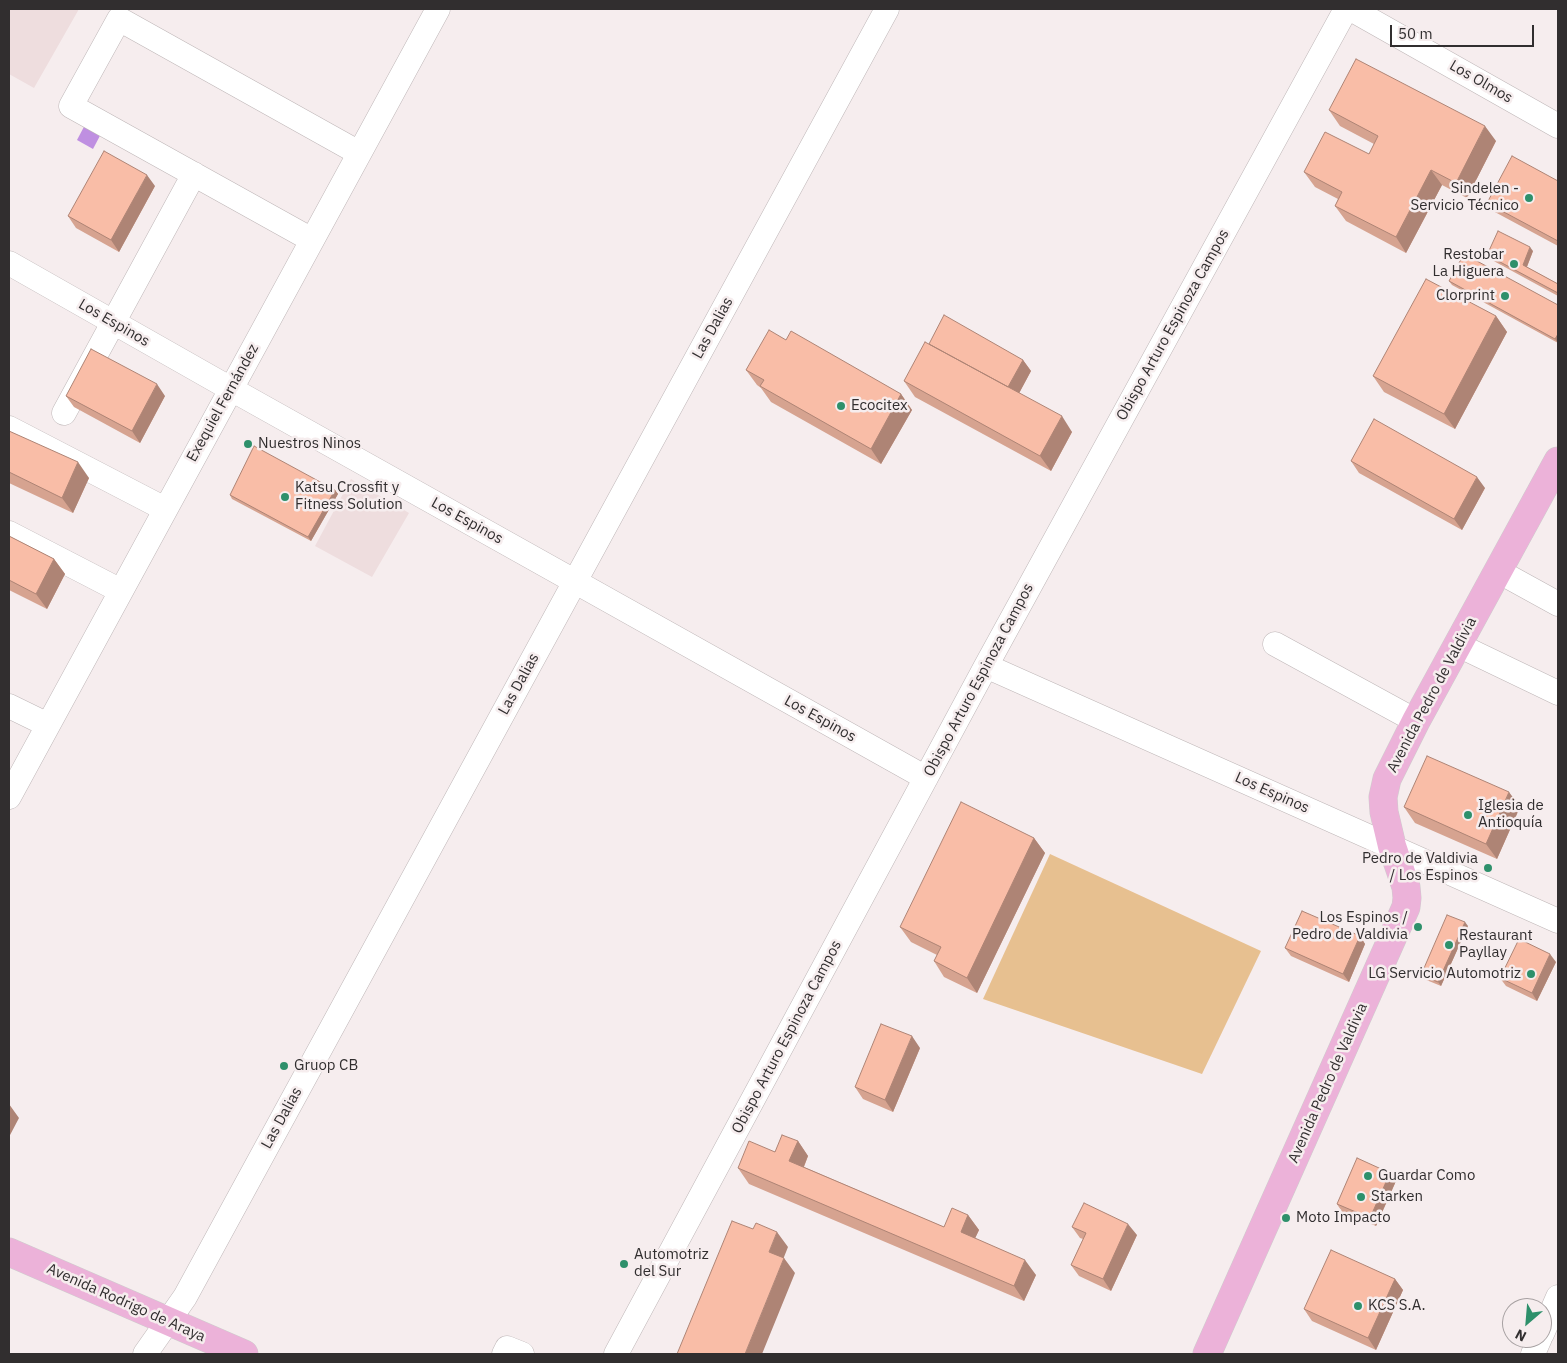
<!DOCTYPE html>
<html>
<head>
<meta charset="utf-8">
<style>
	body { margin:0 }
	#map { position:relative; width:1567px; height:1363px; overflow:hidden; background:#f6edee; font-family:"IBM Plex Sans",sans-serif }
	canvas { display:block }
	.frame { position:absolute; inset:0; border:10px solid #312e2f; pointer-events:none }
	.north { position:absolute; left:1502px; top:1298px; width:50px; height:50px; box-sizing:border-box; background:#f6edee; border:1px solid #a7a1a2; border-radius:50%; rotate:207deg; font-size:14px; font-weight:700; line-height:20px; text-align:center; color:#312e2f }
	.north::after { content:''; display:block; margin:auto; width:18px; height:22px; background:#2e906b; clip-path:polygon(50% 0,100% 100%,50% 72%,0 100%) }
	.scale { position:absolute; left:1390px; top:25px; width:144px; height:22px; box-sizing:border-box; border:2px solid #312e2f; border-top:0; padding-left:6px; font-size:15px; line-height:18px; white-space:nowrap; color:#312e2f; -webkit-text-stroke:4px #f6edee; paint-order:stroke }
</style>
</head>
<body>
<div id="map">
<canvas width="1567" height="1363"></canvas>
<div class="frame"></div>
<div class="north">N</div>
<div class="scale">50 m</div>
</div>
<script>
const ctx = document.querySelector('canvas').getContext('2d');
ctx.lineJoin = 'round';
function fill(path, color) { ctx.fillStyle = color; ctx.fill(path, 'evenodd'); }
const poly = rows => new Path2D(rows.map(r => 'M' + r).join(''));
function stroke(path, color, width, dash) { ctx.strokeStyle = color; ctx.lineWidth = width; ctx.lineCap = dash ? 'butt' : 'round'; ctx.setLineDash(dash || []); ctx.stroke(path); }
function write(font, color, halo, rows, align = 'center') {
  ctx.font = font + ' "IBM Plex Sans",sans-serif'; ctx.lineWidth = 5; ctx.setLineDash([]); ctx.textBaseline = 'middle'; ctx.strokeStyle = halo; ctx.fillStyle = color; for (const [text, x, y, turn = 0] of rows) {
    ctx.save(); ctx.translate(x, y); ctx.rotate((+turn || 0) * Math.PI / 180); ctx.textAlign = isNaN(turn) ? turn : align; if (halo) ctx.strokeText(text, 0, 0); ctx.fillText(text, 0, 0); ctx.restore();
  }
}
fill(poly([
	[9,9,79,9,34,88,9,74],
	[351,479,409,513,372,577,315,546]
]), '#eeddde');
fill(poly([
	[1050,854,1261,951,1202,1074,983,999]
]), '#e7c090');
fill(poly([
	[87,121,103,130,93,149,77,140]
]), '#bf8fe1');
const minor = poly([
	[1351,9,1558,126],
	[312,240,71,106,119,19,359,153],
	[9,263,231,389,926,778],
	[64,413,194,174],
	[9,428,165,509],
	[9,533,121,591],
	[1498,571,1558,604],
	[1275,644,1416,721],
	[1458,645,1558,693],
	[986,666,1558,921],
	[9,706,48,725],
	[9,797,438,9],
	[1542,1334,1558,1297],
	[145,1354,185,1297,887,9],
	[504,1354,507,1348,522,1354],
	[616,1354,986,666,1346,9],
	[1533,1354,1540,1338]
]);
const major = poly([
	[9,1252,244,1354],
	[1207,1354,1406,907,1407,898,1406,887,1392,846,1384,812,1383,797,1387,779,1416,721,1558,461]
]);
stroke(minor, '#beb6b7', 25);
stroke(major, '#cecdcd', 29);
stroke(minor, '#fff', 24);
stroke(major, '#ecb2d9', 28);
fill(poly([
	[1329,110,1496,141,1467,198,1442,185,1406,253,1346,221,1335,206,1338,199,1315,187,1304,172,1369,154,1374,144,1340,126],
	[1558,181,1558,246,1493,211,1487,203],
	[155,186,119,252,76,228,68,216],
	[1533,251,1527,267,1558,284,1558,296,1490,259,1487,255],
	[1449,281,1558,305,1558,343,1452,285],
	[1496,316,1507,332,1455,429,1384,392,1373,376],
	[786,340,901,394,912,410,881,464,771,402,761,388,757,385,746,370],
	[929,344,1023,360,1031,371,1019,393,1072,432,1051,471,915,397,904,381],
	[66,396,165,396,140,443,74,407],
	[9,431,89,478,73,513,9,483],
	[1351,461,1485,488,1462,530,1359,473],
	[335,490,338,494,311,541,232,499,230,495],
	[9,536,54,559,65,574,47,609,9,590],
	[1404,807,1520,807,1497,859,1415,823],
	[1034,838,1045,853,977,993,944,977,934,961,937,955,911,942,900,927],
	[1468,926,1441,986,1424,979,1421,975],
	[1360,936,1365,944,1349,982,1291,956,1285,948],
	[1556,962,1537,1001,1506,986,1500,978],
	[920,1048,893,1112,863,1099,855,1087],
	[798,1141,808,1156,804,1167,944,1227,968,1215,979,1230,975,1238,1036,1275,1024,1301,749,1184,738,1168],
	[1390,1173,1396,1181,1376,1226,1342,1212,1337,1204],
	[1072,1227,1137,1235,1111,1291,1079,1276,1071,1265,1083,1239,1080,1238],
	[1395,1279,1403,1290,1376,1350,1312,1321,1304,1309]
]), '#d6a390');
fill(poly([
	[1485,126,1496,141,1467,198,1456,183],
	[1431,170,1442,185,1406,253,1396,237],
	[147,175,155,186,119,252,111,240],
	[1530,247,1533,251,1526,269,1523,265],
	[1496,316,1507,332,1455,429,1444,414],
	[1558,334,1558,343,1555,339],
	[1023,360,1031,371,1015,401,1007,389],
	[157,384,165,396,140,443,132,431],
	[901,394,912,410,881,464,871,449],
	[1062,416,1072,432,1051,471,1040,456],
	[78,462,89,478,73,513,62,498],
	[1477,477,1485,488,1462,530,1454,519],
	[335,490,338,494,311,541,308,537],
	[54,559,65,574,47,609,36,594],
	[1509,792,1520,807,1497,859,1486,844],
	[1034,838,1045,853,977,993,967,978],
	[1465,922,1468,926,1441,986,1438,982],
	[1360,936,1365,944,1349,982,1343,974],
	[1550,954,1556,962,1537,1001,1532,993],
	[912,1036,920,1048,893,1112,885,1100],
	[9,1104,19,1118,9,1137],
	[798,1141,808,1156,800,1176,789,1161],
	[1390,1173,1396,1181,1376,1226,1370,1218],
	[968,1215,979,1230,971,1247,961,1232],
	[1128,1224,1137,1235,1111,1291,1103,1279],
	[777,1232,788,1247,780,1267,769,1252],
	[784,1258,795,1273,762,1354,745,1354],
	[1025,1260,1036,1275,1024,1301,1014,1286],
	[1395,1279,1403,1290,1376,1350,1368,1338]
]), '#ae8475');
const building = poly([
	[1356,59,1485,126,1456,183,1431,170,1396,237,1335,206,1342,192,1304,172,1325,132,1369,154,1378,136,1329,110,1356,59],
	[104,151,147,175,111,240,68,216,104,151],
	[1512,156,1558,181,1558,241,1487,203,1512,156],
	[1498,231,1530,247,1523,265,1558,284,1558,293,1487,255,1498,231],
	[1464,254,1558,305,1558,334,1555,339,1449,281,1464,254],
	[1426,279,1496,316,1444,414,1373,376,1426,279],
	[944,315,1023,360,1008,387,929,344,944,315],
	[769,330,786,340,791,331,901,394,871,449,760,386,764,380,746,370,769,330],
	[925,342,1062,416,1040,456,904,381,925,342],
	[91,349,157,384,132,431,66,396,91,349],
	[1374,419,1477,477,1454,519,1351,461,1374,419],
	[9,431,78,462,62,498,9,472,9,431],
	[254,446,335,490,308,537,230,495,254,446],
	[9,536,54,559,36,594,9,580,9,536],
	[1427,756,1509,792,1486,844,1404,807,1427,756],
	[961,802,1034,838,967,978,934,961,941,947,900,927,961,802],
	[1302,911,1360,936,1343,974,1285,948,1302,911],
	[1447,915,1465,922,1438,982,1421,975,1447,915],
	[1519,939,1550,954,1532,993,1500,978,1519,939],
	[881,1024,912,1036,885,1100,855,1087,881,1024],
	[782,1135,798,1141,789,1161,944,1227,952,1208,968,1215,961,1232,1025,1260,1014,1286,738,1168,749,1141,775,1152,782,1135],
	[1357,1158,1390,1173,1370,1218,1337,1204,1357,1158],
	[1084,1203,1128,1224,1103,1279,1071,1265,1086,1233,1072,1227,1084,1203],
	[732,1221,753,1229,756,1223,777,1232,769,1252,784,1258,745,1354,677,1354,732,1221],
	[1331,1250,1395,1279,1368,1338,1304,1309,1331,1250]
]);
fill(building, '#f9bda7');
stroke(building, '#ae8475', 1);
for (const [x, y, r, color] of [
	[1529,198,5,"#2e906b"],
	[1514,264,5,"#2e906b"],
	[1505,296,5,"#2e906b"],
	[841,406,5,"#2e906b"],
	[248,444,5,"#2e906b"],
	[285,497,5,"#2e906b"],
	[1468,815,5,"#2e906b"],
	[1488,868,5,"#2e906b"],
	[1418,927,5,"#2e906b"],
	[1449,945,5,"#2e906b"],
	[1531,974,5,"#2e906b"],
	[284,1066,5,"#2e906b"],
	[1368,1176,5,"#2e906b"],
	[1361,1197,5,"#2e906b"],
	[1286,1218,5,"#2e906b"],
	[624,1264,5,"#2e906b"],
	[1358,1306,5,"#2e906b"]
]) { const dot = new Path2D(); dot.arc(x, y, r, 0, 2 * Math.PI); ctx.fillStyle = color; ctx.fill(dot); stroke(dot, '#f6edee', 2); }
write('15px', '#312e2f', '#f6edee', [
	["Los Olmos",1481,82,30],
	["Los Espinos",114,323,30],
	["Obispo Arturo Espinoza Campos",1173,325,-61],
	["Las Dalias",713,328,-61],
	["Exequiel Fernández",223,403,-61],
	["Los Espinos",467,521,29],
	["Obispo Arturo Espinoza Campos",979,680,-62],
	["Las Dalias",519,684,-61],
	["Avenida Pedro de Valdivia",1432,695,-62],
	["Los Espinos",820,719,29],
	["Los Espinos",1272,793,24],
	["Obispo Arturo Espinoza Campos",787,1037,-62],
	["Avenida Pedro de Valdivia",1328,1083,-66],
	["Las Dalias",282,1118,-61],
	["Avenida Rodrigo de Araya",126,1303,24]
]);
write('15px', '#312e2f', '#f6edee', [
	["Sindelen -",1519,189,"right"],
	["Servicio Técnico",1519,206,"right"],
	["Restobar",1504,255,"right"],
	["La Higuera",1504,272,"right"],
	["Clorprint",1495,296,"right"],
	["Ecocitex",851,406],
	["Nuestros Ninos",258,444],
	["Katsu Crossfit y",295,488],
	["Fitness Solution",295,505],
	["Iglesia de",1478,806],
	["Antioquía",1478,823],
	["Pedro de Valdivia",1478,859,"right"],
	["/ Los Espinos",1478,876,"right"],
	["Los Espinos /",1408,918,"right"],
	["Pedro de Valdivia",1408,935,"right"],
	["Restaurant",1459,936],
	["Payllay",1459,953],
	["LG Servicio Automotriz",1521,974,"right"],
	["Gruop CB",294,1066],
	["Guardar Como",1378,1176],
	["Starken",1371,1197],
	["Moto Impacto",1296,1218],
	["Automotriz",634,1255],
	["del Sur",634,1272],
	["KCS S.A.",1368,1306]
], 'left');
</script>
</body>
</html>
